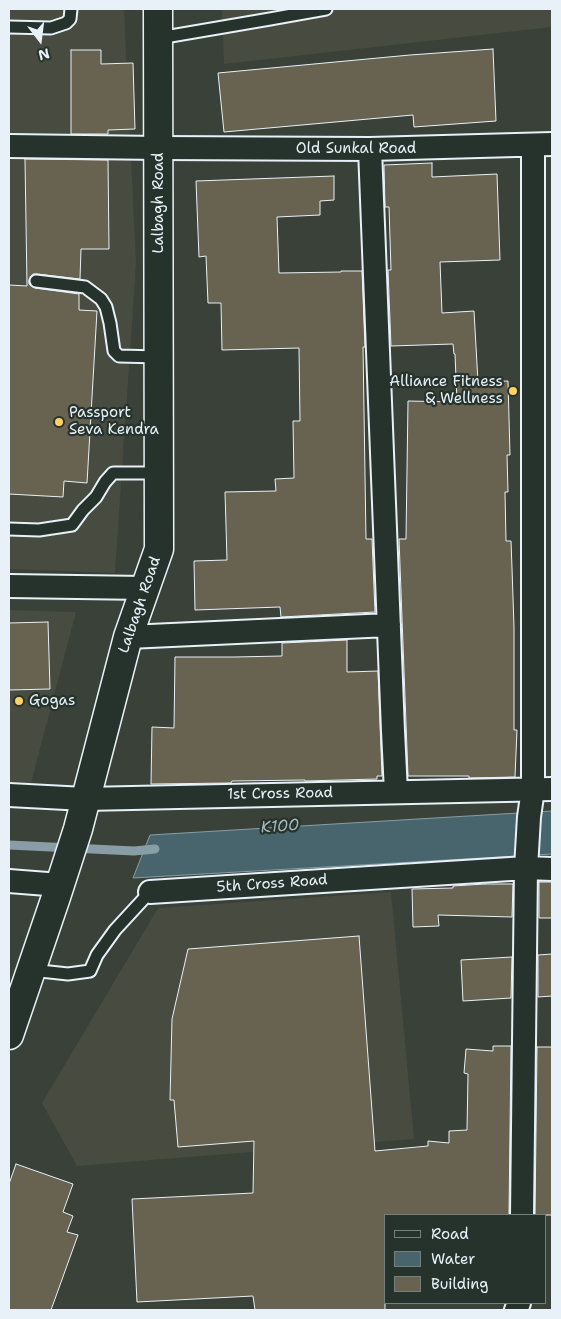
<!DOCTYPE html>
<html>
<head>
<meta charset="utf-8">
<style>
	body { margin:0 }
	#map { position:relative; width:561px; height:1319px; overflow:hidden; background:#3a4138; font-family:"Shantell Sans",sans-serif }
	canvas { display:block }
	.frame { position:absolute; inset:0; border:10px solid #e8f1f8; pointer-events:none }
	.legend { position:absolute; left:384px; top:1214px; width:162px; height:90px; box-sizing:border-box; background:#26332d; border:1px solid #747f7e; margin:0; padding:6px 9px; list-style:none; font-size:15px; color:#e8f1f8 }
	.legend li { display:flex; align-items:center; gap:10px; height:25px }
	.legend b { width:25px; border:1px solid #747f7e }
	.north { position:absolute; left:15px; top:15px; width:50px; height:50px; -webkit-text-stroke:4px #26332d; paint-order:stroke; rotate:165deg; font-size:14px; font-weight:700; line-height:20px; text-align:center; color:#e8f1f8 }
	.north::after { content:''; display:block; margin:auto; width:18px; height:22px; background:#e8f1f8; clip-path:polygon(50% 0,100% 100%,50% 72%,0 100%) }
</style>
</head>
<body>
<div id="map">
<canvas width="561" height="1319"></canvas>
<div class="frame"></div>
<ul class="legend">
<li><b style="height:6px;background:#26332d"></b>Road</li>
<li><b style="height:14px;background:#48656d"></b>Water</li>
<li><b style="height:14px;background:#676350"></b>Building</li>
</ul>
<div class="north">N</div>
</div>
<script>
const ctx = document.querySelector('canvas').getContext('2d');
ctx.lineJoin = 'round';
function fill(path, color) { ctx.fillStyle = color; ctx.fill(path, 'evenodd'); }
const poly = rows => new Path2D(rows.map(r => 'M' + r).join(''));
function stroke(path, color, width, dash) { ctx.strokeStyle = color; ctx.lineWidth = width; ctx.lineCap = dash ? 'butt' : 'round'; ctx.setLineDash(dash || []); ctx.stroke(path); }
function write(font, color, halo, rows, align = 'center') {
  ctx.font = font + ' "Shantell Sans",sans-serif'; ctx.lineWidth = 4.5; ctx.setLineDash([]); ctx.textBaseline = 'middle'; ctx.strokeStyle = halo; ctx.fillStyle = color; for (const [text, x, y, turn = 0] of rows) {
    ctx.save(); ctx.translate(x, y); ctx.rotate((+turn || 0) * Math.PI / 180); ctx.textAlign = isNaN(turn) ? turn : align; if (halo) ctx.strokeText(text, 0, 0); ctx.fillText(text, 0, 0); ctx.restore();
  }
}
fill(poly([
	[9,9,124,9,136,263,115,573,9,569],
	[222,9,552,9,552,27,224,64],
	[9,610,76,612,31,783,9,782],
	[391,892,414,1139,77,1166,42,1103,158,908]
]), '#484b3f');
const water = poly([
	[552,811,552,854,133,878,150,835,552,811]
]);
fill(water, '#48656d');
stroke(water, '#889da5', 1);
stroke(poly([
	[9,845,134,851,155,849]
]), '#889da5', 9);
const building = poly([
	[493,49,496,121,414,127,413,115,224,132,218,73,410,55,493,49],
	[71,50,101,50,101,64,133,63,135,129,108,130,108,134,71,134,71,50],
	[25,159,108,160,109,249,81,249,80,279,37,274,33,274,29,280,29,284,35,288,79,294,79,310,97,311,87,483,64,481,63,497,9,494,9,285,27,286,25,159],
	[432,163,432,177,497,174,500,260,440,262,442,313,474,311,478,382,508,381,510,455,507,455,508,492,505,492,506,541,511,541,512,568,514,627,514,730,517,730,515,777,469,778,469,776,408,776,399,539,406,539,408,401,457,402,455,354,454,354,453,344,391,346,388,270,391,270,389,207,385,207,384,165,432,163],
	[334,176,334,200,320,201,320,215,277,217,279,273,341,272,341,271,362,271,365,347,363,347,366,539,372,539,375,612,281,617,280,607,195,610,194,561,227,560,225,492,276,491,275,479,294,478,293,421,300,421,299,348,222,350,221,303,208,303,206,256,199,257,196,181,334,176],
	[48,622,50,689,9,690,9,623,48,622],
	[347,640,347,672,378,671,382,776,377,776,377,779,305,781,305,780,232,781,231,783,151,784,152,727,174,728,175,657,234,657,282,656,282,643,347,640],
	[539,882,552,882,552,918,539,918,539,882],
	[485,884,513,884,512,917,438,915,439,926,413,927,412,889,453,888,453,886,485,884],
	[359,936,375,1151,428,1146,428,1141,449,1143,449,1131,467,1130,468,1074,464,1073,466,1049,493,1051,493,1046,511,1046,509,1215,385,1215,385,1310,255,1310,253,1296,137,1302,132,1199,253,1193,254,1141,178,1147,174,1100,170,1100,172,1019,188,949,359,936],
	[552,954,552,996,538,997,538,955,552,954],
	[512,957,511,998,463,1001,461,960,512,957],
	[537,1047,552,1047,552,1215,535,1215,537,1047],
	[16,1164,73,1184,63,1212,73,1216,67,1232,78,1235,51,1310,9,1310,9,1184,16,1164]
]);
fill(building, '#676350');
stroke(building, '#e8f1f8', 1);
const lane = poly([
	[9,27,51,28,66,23,70,19,71,9],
	[159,38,270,19,326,9],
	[36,281,85,287,101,299,106,307,110,323,114,351,119,356,159,357],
	[9,529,39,530,72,525,83,510,96,497,105,482,113,473,159,473],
	[31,970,68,974,90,971,97,955,115,930,150,892]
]);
const street = poly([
	[9,146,159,148,370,149,552,144],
	[370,149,393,731,396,792],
	[9,586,145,588],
	[128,637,389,625],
	[9,795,85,799,552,789],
	[9,881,60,885],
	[150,892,526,868,552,869],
	[522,1215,526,868,529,817,533,789,533,145],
	[516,1310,519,1303]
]);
const secondary = poly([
	[9,1035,56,897,78,829,128,637,159,549,158,9]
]);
stroke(lane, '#e8f1f8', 15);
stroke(street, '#e8f1f8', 26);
stroke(secondary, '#e8f1f8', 31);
stroke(lane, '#26332d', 11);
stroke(street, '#26332d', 22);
stroke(secondary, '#26332d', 28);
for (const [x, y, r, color] of [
	[513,391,5,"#ffd166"],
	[59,422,5,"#ffd166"],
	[19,701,5,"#ffd166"]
]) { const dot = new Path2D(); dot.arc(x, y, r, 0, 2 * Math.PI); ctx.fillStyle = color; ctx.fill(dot); stroke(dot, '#26332d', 2); }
write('15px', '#e8f1f8', '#26332d', [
	["Old Sunkal Road",356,149],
	["Lalbagh Road",159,203,-90],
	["Lalbagh Road",140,605,-71],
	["1st Cross Road",280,794,-1],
	["5th Cross Road",272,884,-4]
]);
write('15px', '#e8f1f8', '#26332d', [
	["Alliance Fitness",503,382,"right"],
	["& Wellness",503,399,"right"],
	["Passport",69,413],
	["Seva Kendra",69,430],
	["Gogas",29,701]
], 'left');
write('italic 16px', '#a8b9c0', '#26332d', [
	["K100",280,827,-4]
]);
</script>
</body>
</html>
